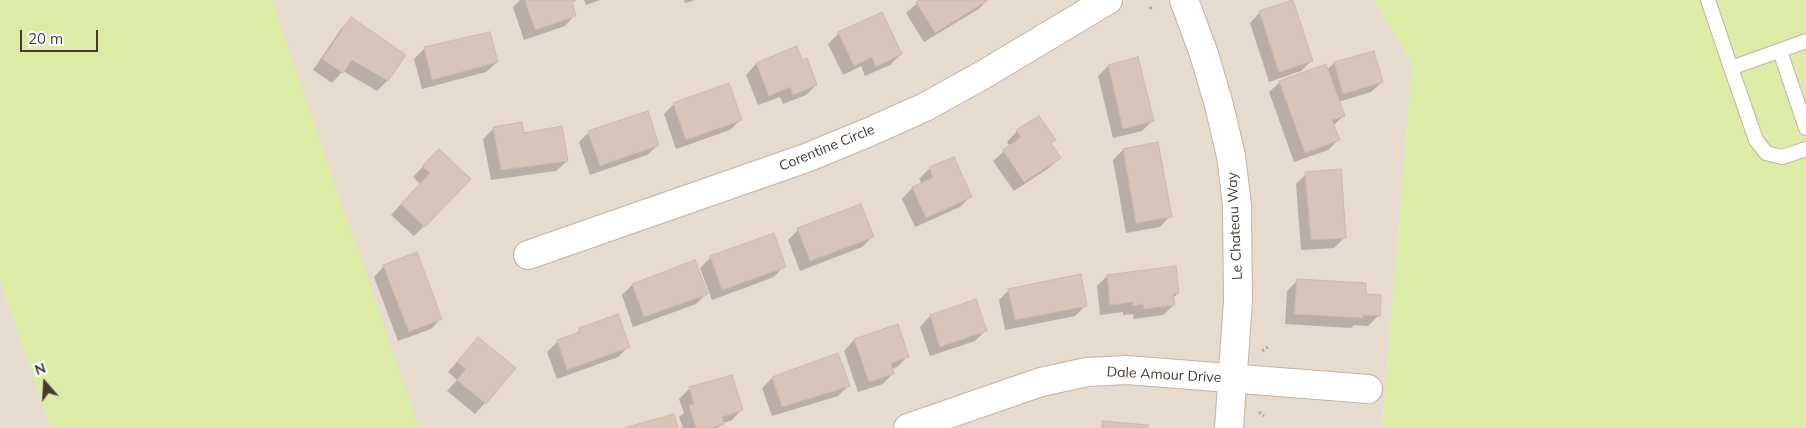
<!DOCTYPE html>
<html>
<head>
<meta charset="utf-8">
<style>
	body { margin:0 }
	#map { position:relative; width:1806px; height:428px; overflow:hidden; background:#f3eae2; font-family:Mulish,sans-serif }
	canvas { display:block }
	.north { position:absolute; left:20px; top:358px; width:50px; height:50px; -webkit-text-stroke:4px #fff; paint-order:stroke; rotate:341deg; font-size:14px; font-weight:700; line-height:20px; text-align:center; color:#453932 }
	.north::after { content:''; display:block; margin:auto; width:18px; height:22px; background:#453932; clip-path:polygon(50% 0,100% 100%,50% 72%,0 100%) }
	.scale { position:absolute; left:20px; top:30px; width:78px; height:22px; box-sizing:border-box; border:2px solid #453932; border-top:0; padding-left:6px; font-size:15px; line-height:18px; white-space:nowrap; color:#453932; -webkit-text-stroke:4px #fff; paint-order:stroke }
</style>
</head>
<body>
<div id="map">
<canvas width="1806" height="428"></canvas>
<div class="north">N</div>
<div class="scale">20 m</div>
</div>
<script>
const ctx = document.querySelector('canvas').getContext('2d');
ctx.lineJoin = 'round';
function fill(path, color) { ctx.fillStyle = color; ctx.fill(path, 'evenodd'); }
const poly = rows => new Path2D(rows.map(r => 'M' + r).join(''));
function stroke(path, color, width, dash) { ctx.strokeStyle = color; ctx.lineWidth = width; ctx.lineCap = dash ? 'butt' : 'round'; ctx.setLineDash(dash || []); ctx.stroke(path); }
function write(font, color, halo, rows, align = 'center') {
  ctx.font = font + ' Mulish,sans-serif'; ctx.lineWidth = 5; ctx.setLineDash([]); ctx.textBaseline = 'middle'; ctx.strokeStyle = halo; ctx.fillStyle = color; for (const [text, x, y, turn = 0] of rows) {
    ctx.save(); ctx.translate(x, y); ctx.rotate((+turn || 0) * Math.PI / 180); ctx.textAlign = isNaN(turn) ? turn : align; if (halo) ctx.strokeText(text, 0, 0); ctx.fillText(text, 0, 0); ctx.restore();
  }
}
fill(poly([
	[270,0,1374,0,1412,63,1382,428,416,428],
	[0,280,51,428,0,428]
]), '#e7dacf');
fill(poly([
	[0,0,272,0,419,428,51,428,0,280],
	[1374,0,1806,0,1806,428,1382,428,1412,63]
]), '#dceca6');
fill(poly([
	[520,0,575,0,571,4,575,15,565,26,524,40,513,7],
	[584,0,600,0,586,5],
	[684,0,696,0,685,3],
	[921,0,987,0,980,8,924,42,906,13],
	[1260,12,1311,61,1301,71,1269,82,1250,23],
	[351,19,404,55,387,81,377,91,343,71,332,83,313,70,341,29],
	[839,33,901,54,890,65,865,76,861,66,843,75,828,44],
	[796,48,816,85,806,95,783,104,780,97,758,105,746,75,756,64],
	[424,49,497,62,486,72,422,89,414,59],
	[1373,52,1382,82,1371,92,1338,102,1343,116,1333,126,1338,140,1328,150,1294,162,1269,92,1280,82,1327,70,1334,63],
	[1108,66,1152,121,1142,131,1113,138,1098,76],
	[674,104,740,120,730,130,676,149,664,114],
	[494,128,523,134,567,161,556,171,491,180,483,139],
	[1017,131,1054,140,1050,144,1059,158,1049,168,1014,191,993,161,1010,146,1007,142],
	[589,132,658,145,647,155,590,175,579,142],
	[439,150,424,226,414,236,391,215,420,184,413,177],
	[1123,150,1170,216,1160,227,1126,233,1113,160],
	[930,168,970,197,960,207,915,227,902,199,912,188,922,184,919,179],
	[1306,174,1345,237,1334,248,1301,250,1296,184],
	[798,230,873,236,862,247,800,271,788,240],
	[711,257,784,266,774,277,712,300,700,268],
	[695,262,706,294,696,304,633,327,622,295,632,285],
	[384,266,441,318,431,329,398,341,374,277],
	[1107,276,1178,293,1173,298,1174,305,1163,315,1134,319,1133,314,1123,315,1123,312,1100,315,1097,286],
	[1297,281,1364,296,1378,316,1368,326,1354,325,1351,328,1285,324,1287,291],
	[1009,290,1086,305,1075,316,1005,330,999,300],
	[975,300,986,330,975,341,930,356,920,327,930,316],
	[897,326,907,357,897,367,892,369,893,373,883,384,858,392,844,351,854,340],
	[580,330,628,347,618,357,557,379,547,352,558,341,574,335],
	[478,338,515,368,475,414,447,391,457,380,448,372],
	[772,378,848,386,838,396,772,416,762,388],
	[690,388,742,409,732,420,723,423,718,428,683,428,679,417,684,413,679,399]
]), '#0003');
const building = poly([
	[525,0,576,0,572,2,576,16,535,30,525,0],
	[919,0,988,0,935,33,916,2,919,0],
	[1293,0,1313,61,1279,72,1259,11,1293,0],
	[882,12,902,54,876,67,872,57,854,66,838,32,882,12],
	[351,17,406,55,388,81,352,60,343,73,322,59,351,17],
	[490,32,498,62,432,80,424,47,490,32],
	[797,46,802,60,807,58,817,85,793,95,790,87,769,96,756,63,797,46],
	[1374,51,1383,82,1343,94,1334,62,1374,51],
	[1138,57,1154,121,1123,129,1108,65,1138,57],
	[1326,64,1345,116,1332,120,1340,140,1305,153,1279,81,1326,64],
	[729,83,742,120,686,140,673,103,729,83],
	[648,111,659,145,600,166,588,131,648,111],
	[1039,116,1056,140,1051,143,1061,158,1024,182,1003,150,1021,137,1016,130,1039,116],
	[522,122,524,133,562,126,568,161,501,170,493,127,522,122],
	[1158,142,1172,217,1136,223,1123,149,1158,142],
	[439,149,471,179,425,227,401,204,430,173,422,166,439,149],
	[954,157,972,197,926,218,912,187,933,178,929,167,954,157],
	[1341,169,1346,238,1311,240,1305,172,1341,169],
	[861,204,874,237,810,261,797,228,861,204],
	[774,233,786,267,722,290,710,256,774,233],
	[417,252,442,319,409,332,383,265,417,252],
	[695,260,708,294,644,317,632,284,695,260],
	[1176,266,1179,293,1173,294,1175,305,1144,309,1143,304,1133,306,1133,302,1110,305,1107,275,1176,266],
	[1081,274,1087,306,1015,320,1008,289,1081,274],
	[1297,279,1366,283,1366,294,1381,295,1380,316,1363,315,1363,318,1294,314,1297,279],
	[976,299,987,331,940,347,930,315,976,299],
	[618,314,630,347,567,370,557,340,580,332,579,328,618,314],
	[898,324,909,357,891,363,894,374,869,382,854,339,898,324],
	[478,337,516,368,486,404,457,380,466,369,457,362,478,337],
	[838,353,850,386,782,407,772,377,838,353],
	[732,375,743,410,722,417,724,424,711,428,696,428,689,405,694,404,689,387,732,375],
	[674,414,678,428,624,428,674,414],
	[1102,421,1148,425,1148,428,1102,428,1102,421]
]);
fill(building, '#d8c5b9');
stroke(building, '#d1b8a9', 1);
const service = poly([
	[1708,0,1731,68,1806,41],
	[1780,51,1806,128],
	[1731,68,1756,140,1766,153,1782,157,1806,149]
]);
const minor = poly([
	[1184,0,1204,54,1219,105,1231,156,1237,205,1238,301,1229,428],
	[528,255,806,158,867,133,925,107,981,76,1108,0],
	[908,428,1041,382,1087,372,1127,370,1368,389]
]);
stroke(service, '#c2b2a7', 16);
stroke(minor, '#c2b2a7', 30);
stroke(poly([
	[1150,9,1152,6],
	[1262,351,1268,347],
	[1259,412,1264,416]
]), '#c2a793', 3, [2.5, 2.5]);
stroke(service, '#fff', 14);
stroke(minor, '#fff', 28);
write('14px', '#453932', '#fff', [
	["Corentine Circle",827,148,-22],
	["Le Chateau Way",1235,226,-93],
	["Dale Amour Drive",1164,375,3]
]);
</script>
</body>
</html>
